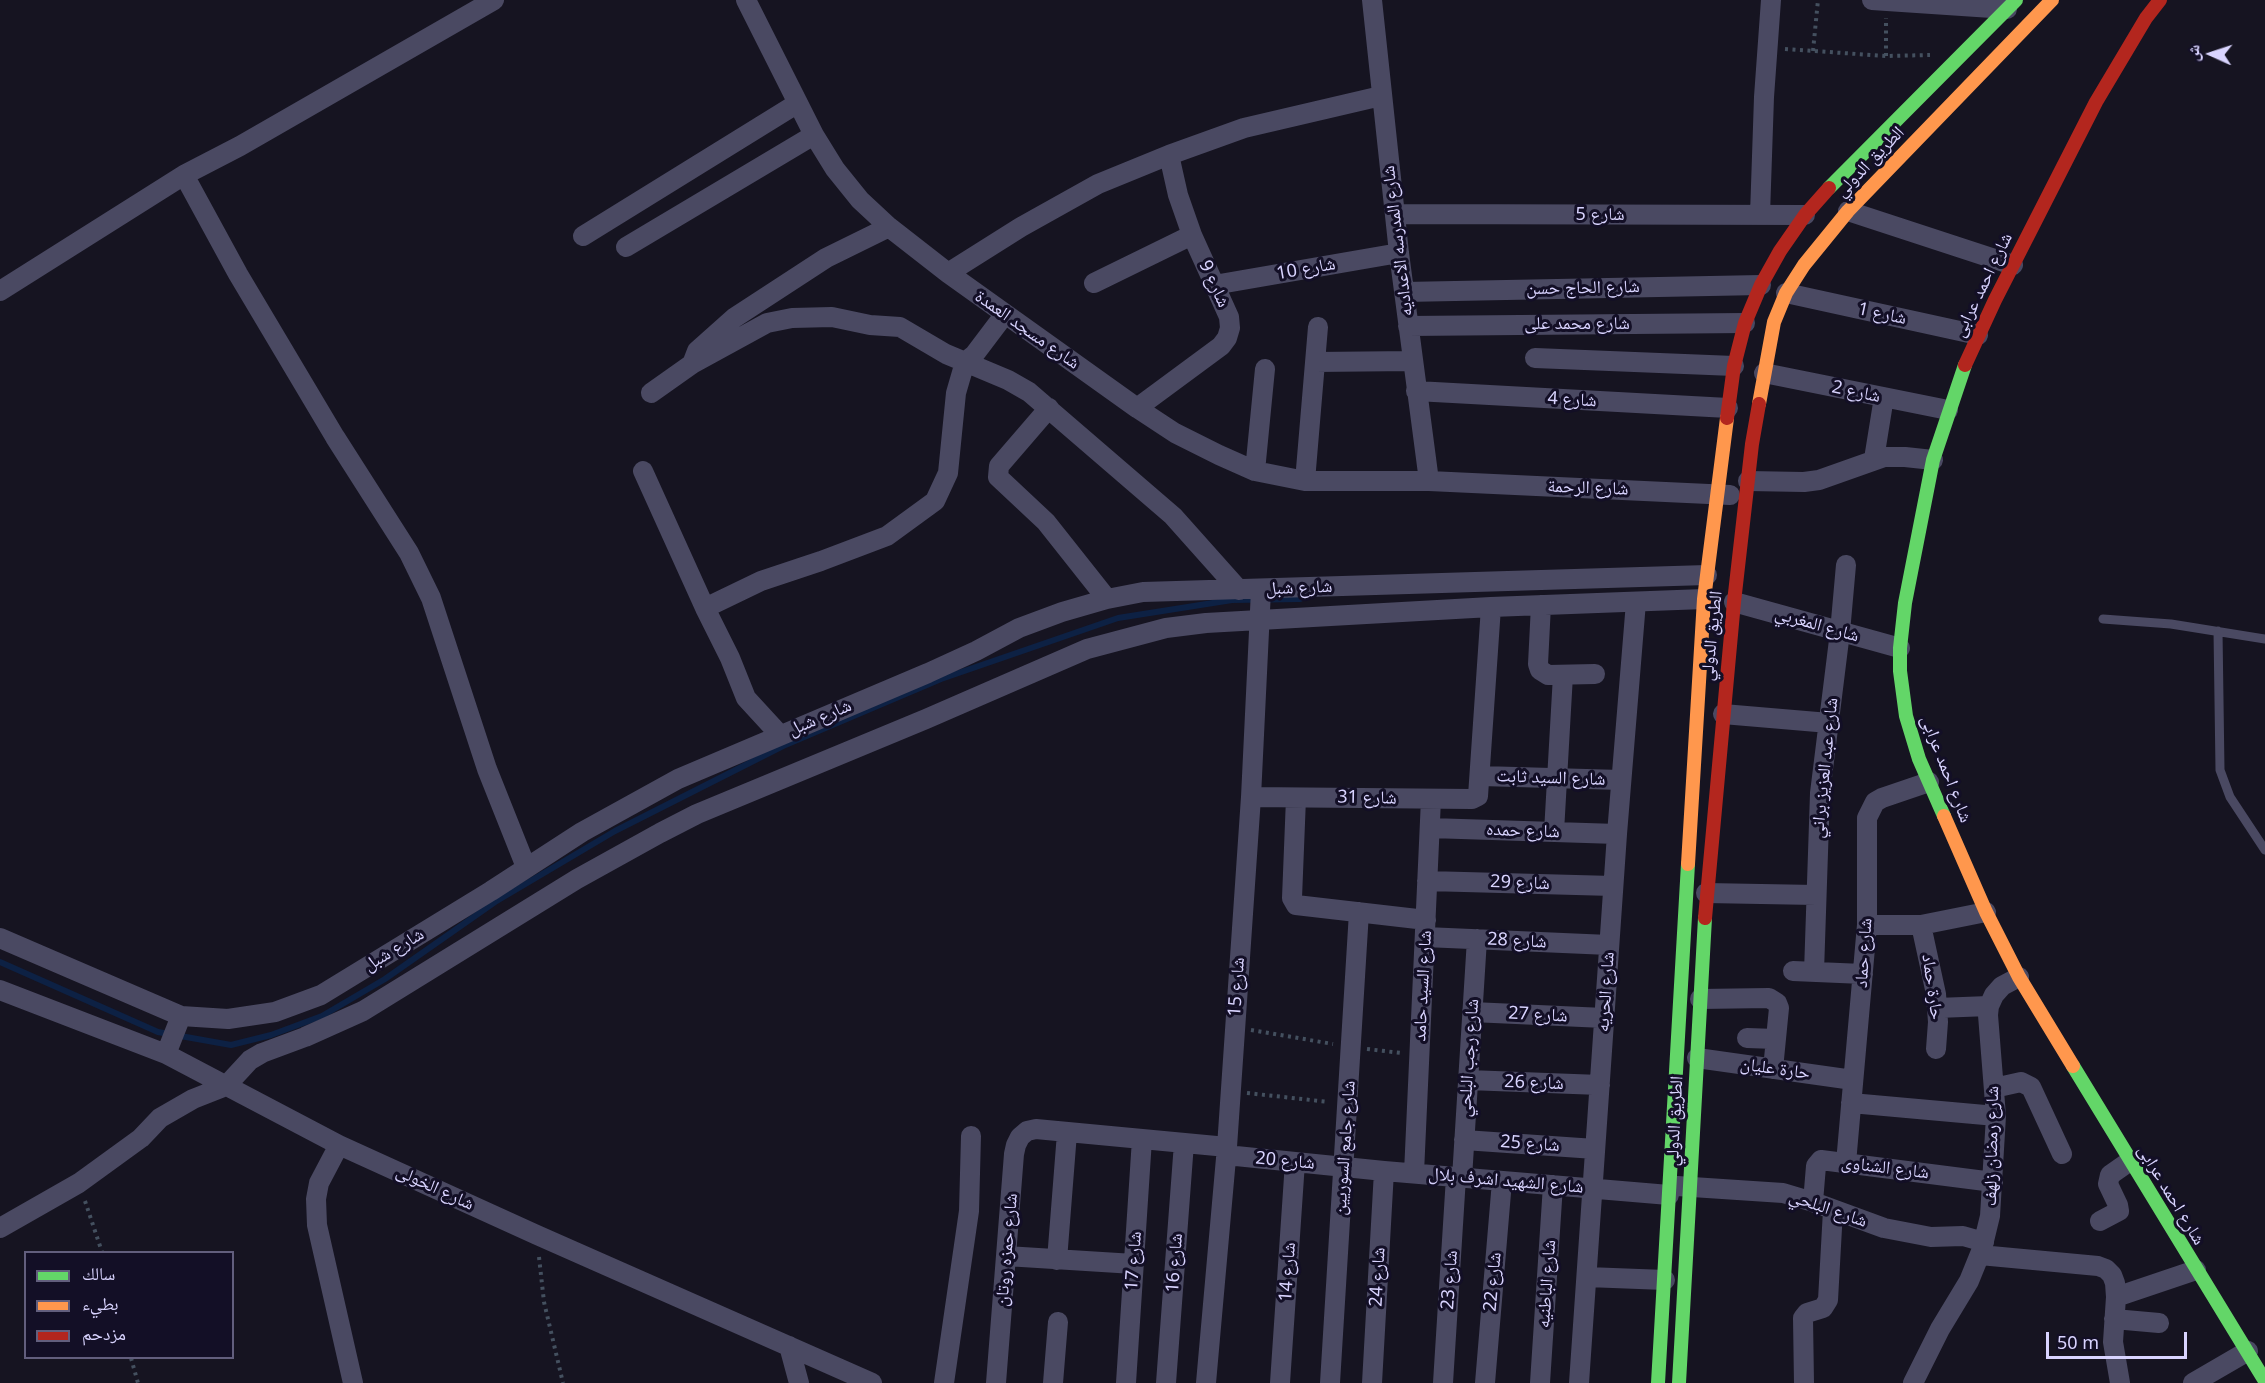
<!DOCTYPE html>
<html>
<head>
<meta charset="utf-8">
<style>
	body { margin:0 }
	#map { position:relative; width:2265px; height:1383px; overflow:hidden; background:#161421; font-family:"Noto Sans","Noto Naskh Arabic",sans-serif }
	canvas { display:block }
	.legend { position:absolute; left:24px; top:1251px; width:210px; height:108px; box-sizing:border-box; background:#130f26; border:2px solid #625e7d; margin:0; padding:8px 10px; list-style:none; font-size:18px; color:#d9d4ff }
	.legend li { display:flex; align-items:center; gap:12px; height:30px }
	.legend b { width:30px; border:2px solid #625e7d }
	.north { position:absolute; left:2181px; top:24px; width:60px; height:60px; -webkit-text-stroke:4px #130f26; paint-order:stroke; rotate:273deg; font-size:16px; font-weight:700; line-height:24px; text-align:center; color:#d9d4ff }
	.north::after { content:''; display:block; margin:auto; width:21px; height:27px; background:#d9d4ff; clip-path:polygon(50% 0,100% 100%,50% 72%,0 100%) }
	.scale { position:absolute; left:2046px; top:1332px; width:141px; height:27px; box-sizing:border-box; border:3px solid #d9d4ff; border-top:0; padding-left:8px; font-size:18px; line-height:21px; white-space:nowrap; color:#d9d4ff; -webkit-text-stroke:4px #130f26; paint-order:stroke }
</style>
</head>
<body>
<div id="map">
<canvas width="2265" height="1383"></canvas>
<ul class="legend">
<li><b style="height:8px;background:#63d668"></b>سالك</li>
<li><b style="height:8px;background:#ff974d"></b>بطيء</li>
<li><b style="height:8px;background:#b3261e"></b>مزدحم</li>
</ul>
<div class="north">ش</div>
<div class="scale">50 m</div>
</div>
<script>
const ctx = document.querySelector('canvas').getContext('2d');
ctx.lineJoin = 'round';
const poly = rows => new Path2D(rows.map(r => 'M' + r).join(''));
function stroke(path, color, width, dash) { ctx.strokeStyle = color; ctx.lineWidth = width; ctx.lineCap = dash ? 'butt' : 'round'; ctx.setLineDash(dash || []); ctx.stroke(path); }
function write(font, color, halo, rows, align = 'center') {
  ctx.font = font + ' "Noto Sans","Noto Naskh Arabic",sans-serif'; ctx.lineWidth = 6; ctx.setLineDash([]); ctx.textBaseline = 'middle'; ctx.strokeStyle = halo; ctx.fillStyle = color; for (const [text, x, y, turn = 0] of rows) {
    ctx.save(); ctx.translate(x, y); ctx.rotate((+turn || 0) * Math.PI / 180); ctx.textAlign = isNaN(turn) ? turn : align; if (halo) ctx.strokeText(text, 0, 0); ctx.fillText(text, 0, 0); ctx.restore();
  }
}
stroke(poly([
	[0,962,158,1032,231,1045,271,1035,322,1016,385,979,495,902,615,831,783,746,941,679,1118,618,1232,600,1300,599]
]), '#0d2144', 6);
stroke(poly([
	[1785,49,1886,56,1930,55],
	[1813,51,1818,0],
	[1886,56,1886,18],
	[1251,1030,1333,1044],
	[1367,1049,1401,1053],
	[1247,1093,1329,1102],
	[85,1201,102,1252],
	[539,1257,544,1302,563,1383],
	[131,1358,138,1383]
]), '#44505f', 4, [3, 4.5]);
stroke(poly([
	[2103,619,2171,624,2265,639],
	[2218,631,2220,770,2230,797,2265,850]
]), '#4a4962', 9);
stroke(poly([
	[746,0,814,135,835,169,860,200,889,227,948,273,1137,408,1175,433,1219,455,1255,471,1305,481,1429,481,1730,495],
	[1372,0,1399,253,1429,481],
	[1872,0,2007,9],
	[184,175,238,274,335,437,409,553,431,598,487,769,526,867],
	[1848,211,2013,265],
	[1395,214,1805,215],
	[1760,215,1764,97,1771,0],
	[583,236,798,103],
	[626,247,814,135],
	[948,273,1021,227,1098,184,1169,155,1244,128,1381,96],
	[1094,283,1192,235],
	[1214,285,1399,253],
	[0,291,184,175,240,146,494,0],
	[1404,292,1761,285],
	[1786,293,1978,335],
	[1408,326,1745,323],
	[1535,358,1734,366],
	[1315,362,1412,361],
	[692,364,767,323,792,318,832,317,870,325,900,327,946,354,1008,380,1029,392,1173,516,1239,590],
	[1764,373,1948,410],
	[1416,391,1728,408],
	[651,393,692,364,697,351,734,318,826,258,889,227],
	[1049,408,999,466,998,477,1046,522,1107,599],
	[1137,408,1221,346,1227,338,1230,328,1229,317,1192,235,1178,195,1169,155],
	[1874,459,1884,397],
	[643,471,705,608],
	[1255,471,1265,369],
	[1305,481,1318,327],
	[1748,481,1804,482,1819,480,1884,457,1905,457,1933,460],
	[1734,602,1900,648],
	[1541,605,1538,664,1540,670,1548,675,1595,674],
	[1723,714,1829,723],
	[780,735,746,698,730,658,705,608,761,581,821,561,887,536,935,501,948,473,956,393,965,362,974,355,1005,314],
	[1481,776,1621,780],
	[1251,797,1472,799,1478,796,1491,607],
	[1296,798,1292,898,1296,905,1426,920],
	[1430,828,1617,834],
	[1554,832,1563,675],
	[1427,881,1613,886],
	[1706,893,1816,895],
	[1867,925,1921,925,1986,912],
	[1921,925,1936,994,1938,1022,1936,1049],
	[1425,937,1609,945],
	[0,938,181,1016,228,1019,275,1012,321,995,491,891,582,832,678,779,928,673,976,651,1019,628,1062,612,1107,599,1143,592,1707,575],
	[1793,971,1863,974],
	[1814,972,1820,793,1840,632,1846,565],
	[0,990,166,1054,339,1145,537,1235,872,1383],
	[1700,999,1769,998,1777,1003,1779,1008,1773,1069],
	[1937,1008,1989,1006],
	[1472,1012,1604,1018],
	[1747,1038,1776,1039],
	[166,1054,181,1016],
	[1697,1058,1853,1080],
	[1468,1080,1600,1085],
	[1994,1088,2021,1082,2031,1087,2062,1154],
	[1851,1103,1996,1116],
	[1464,1140,1595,1149],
	[339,1145,319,1183,316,1199,317,1225,353,1383],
	[1226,1155,1384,1171,1669,1195],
	[1846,1163,1867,925,1867,818,1875,802,1882,798,1929,782],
	[1414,1173,1431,799],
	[1462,1178,1477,939],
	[1677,1186,1783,1193,1813,1202,1884,1228,1931,1237,1963,1236,1984,1242],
	[1813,1202,1816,1166,1821,1160,1993,1182],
	[2100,1221,2119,1211,2118,1205,2108,1184,2110,1175,2130,1161],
	[0,1228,79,1183,141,1138,160,1118,193,1099,226,1086,250,1060,262,1053,305,1037,363,1011,577,879,660,833,697,814,926,719,1087,649,1166,628,1206,623,1491,607,1704,599],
	[1980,1255,2098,1266,2106,1269,2112,1275,2115,1283,2116,1297,2113,1342,2120,1383],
	[1006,1256,1134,1264],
	[1057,1260,1067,1133],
	[1587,1277,1665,1280],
	[2116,1297,2196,1270],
	[2114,1319,2159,1323],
	[789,1346,799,1383],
	[944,1383,969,1211,971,1136],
	[996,1383,1014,1154,1016,1145,1020,1137,1027,1131,1036,1129,1227,1147],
	[1053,1383,1058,1322],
	[1126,1383,1142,1139],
	[1166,1383,1184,1143],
	[1206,1383,1227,1147,1251,797,1261,590],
	[1280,1383,1295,1162],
	[1330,1383,1359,912],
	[1372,1383,1384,1171],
	[1443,1383,1456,1177],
	[1485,1383,1502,1181],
	[1540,1383,1553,1185],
	[1579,1383,1617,834,1636,602],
	[1804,1383,1803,1318,1807,1313,1823,1308,1828,1300,1833,1210],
	[1913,1383,1940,1329,1969,1281,1982,1249,1990,1216,1996,1116,1988,1015,1989,1006,1994,995,2002,986,2019,977],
	[2193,1383,2248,1351]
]), '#4a4962', 20);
stroke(poly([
	[1829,188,2016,0],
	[1944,816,1919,759,1906,716,1900,671,1900,648,1905,603,1933,460,1965,365],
	[2073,1066,2265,1381],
	[1658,1383,1688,864],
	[1679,1383,1705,918]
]), '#63d668', 14);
stroke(poly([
	[1759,404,1774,322,1786,293,1804,265,1848,211,2052,0],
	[1944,816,1986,912,2019,977,2073,1066],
	[1688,864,1704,599,1727,418]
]), '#ff974d', 14);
stroke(poly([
	[1965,365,1995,300,2096,102,2146,18,2160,0],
	[1727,418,1734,366,1745,323,1761,285,1780,251,1805,215,1829,188],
	[1705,918,1734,602,1752,444,1759,404]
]), '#b3261e', 14);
write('18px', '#d9d4ff', '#130f26', [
	["الطريق الدولي",1870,162,-46],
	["شارع 5",1600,215],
	["شارع المدرسه الاعداديه",1398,241,-97],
	["شارع 10",1306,269,-10],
	["شارع 9",1214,284,65],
	["شارع احمد عرابى",1983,285,-64],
	["شارع الحاج حسن",1583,288,-1],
	["شارع 1",1882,314,12],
	["شارع محمد على",1577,324],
	["شارع مسجد العمدة",1027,330,35],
	["شارع 2",1856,392,12],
	["شارع 4",1572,400,3],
	["شارع الرحمة",1588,488,2],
	["شارع شبل",1299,588,-2],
	["شارع المغربي",1817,625,16],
	["الطريق الدولي",1712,636,-84],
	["شارع شبل",820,718,-23],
	["شارع عبد العزيز براني",1825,768,-84],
	["شارع احمد عرابى",1946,769,69],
	["شارع السيد ثابت",1551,778,2],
	["شارع 31",1367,798,1],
	["شارع حمده",1523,831,2],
	["شارع 29",1520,883,2],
	["شارع 28",1517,941,3],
	["شارع شبل",394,950,-31],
	["شارع حماد",1864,953,-86],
	["شارع السيد حامد",1423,986,-87],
	["شارع 15",1237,987,-86],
	["حارة حماد",1932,987,82],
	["شارع الحريه",1606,992,-86],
	["شارع 27",1538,1015,3],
	["شارع رجب البلحي",1469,1058,-86],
	["حارة عليان",1775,1069,8],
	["شارع 26",1534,1083,2],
	["الطريق الدولي",1675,1121,-87],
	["شارع 25",1530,1144,4],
	["شارع رمضان زلهف",1992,1146,-89],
	["شارع جامع السوريين",1345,1148,-86],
	["شارع 20",1285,1161,5],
	["شارع الشناوى",1885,1168,7],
	["شارع الشهيد اشرف بلال",1506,1181,5],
	["شارع الخولى",435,1188,25],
	["شارع احمد عرابى",2171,1195,59],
	["شارع البلحي",1828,1209,19],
	["شارع حمزه روتان",1007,1250,-85],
	["شارع 17",1134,1261,-86],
	["شارع 16",1175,1263,-86],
	["شارع 14",1288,1272,-86],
	["شارع 24",1378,1277,-87],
	["شارع 23",1450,1280,-86],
	["شارع 22",1493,1282,-85],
	["شارع الباطنيه",1547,1284,-86]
]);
</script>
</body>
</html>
